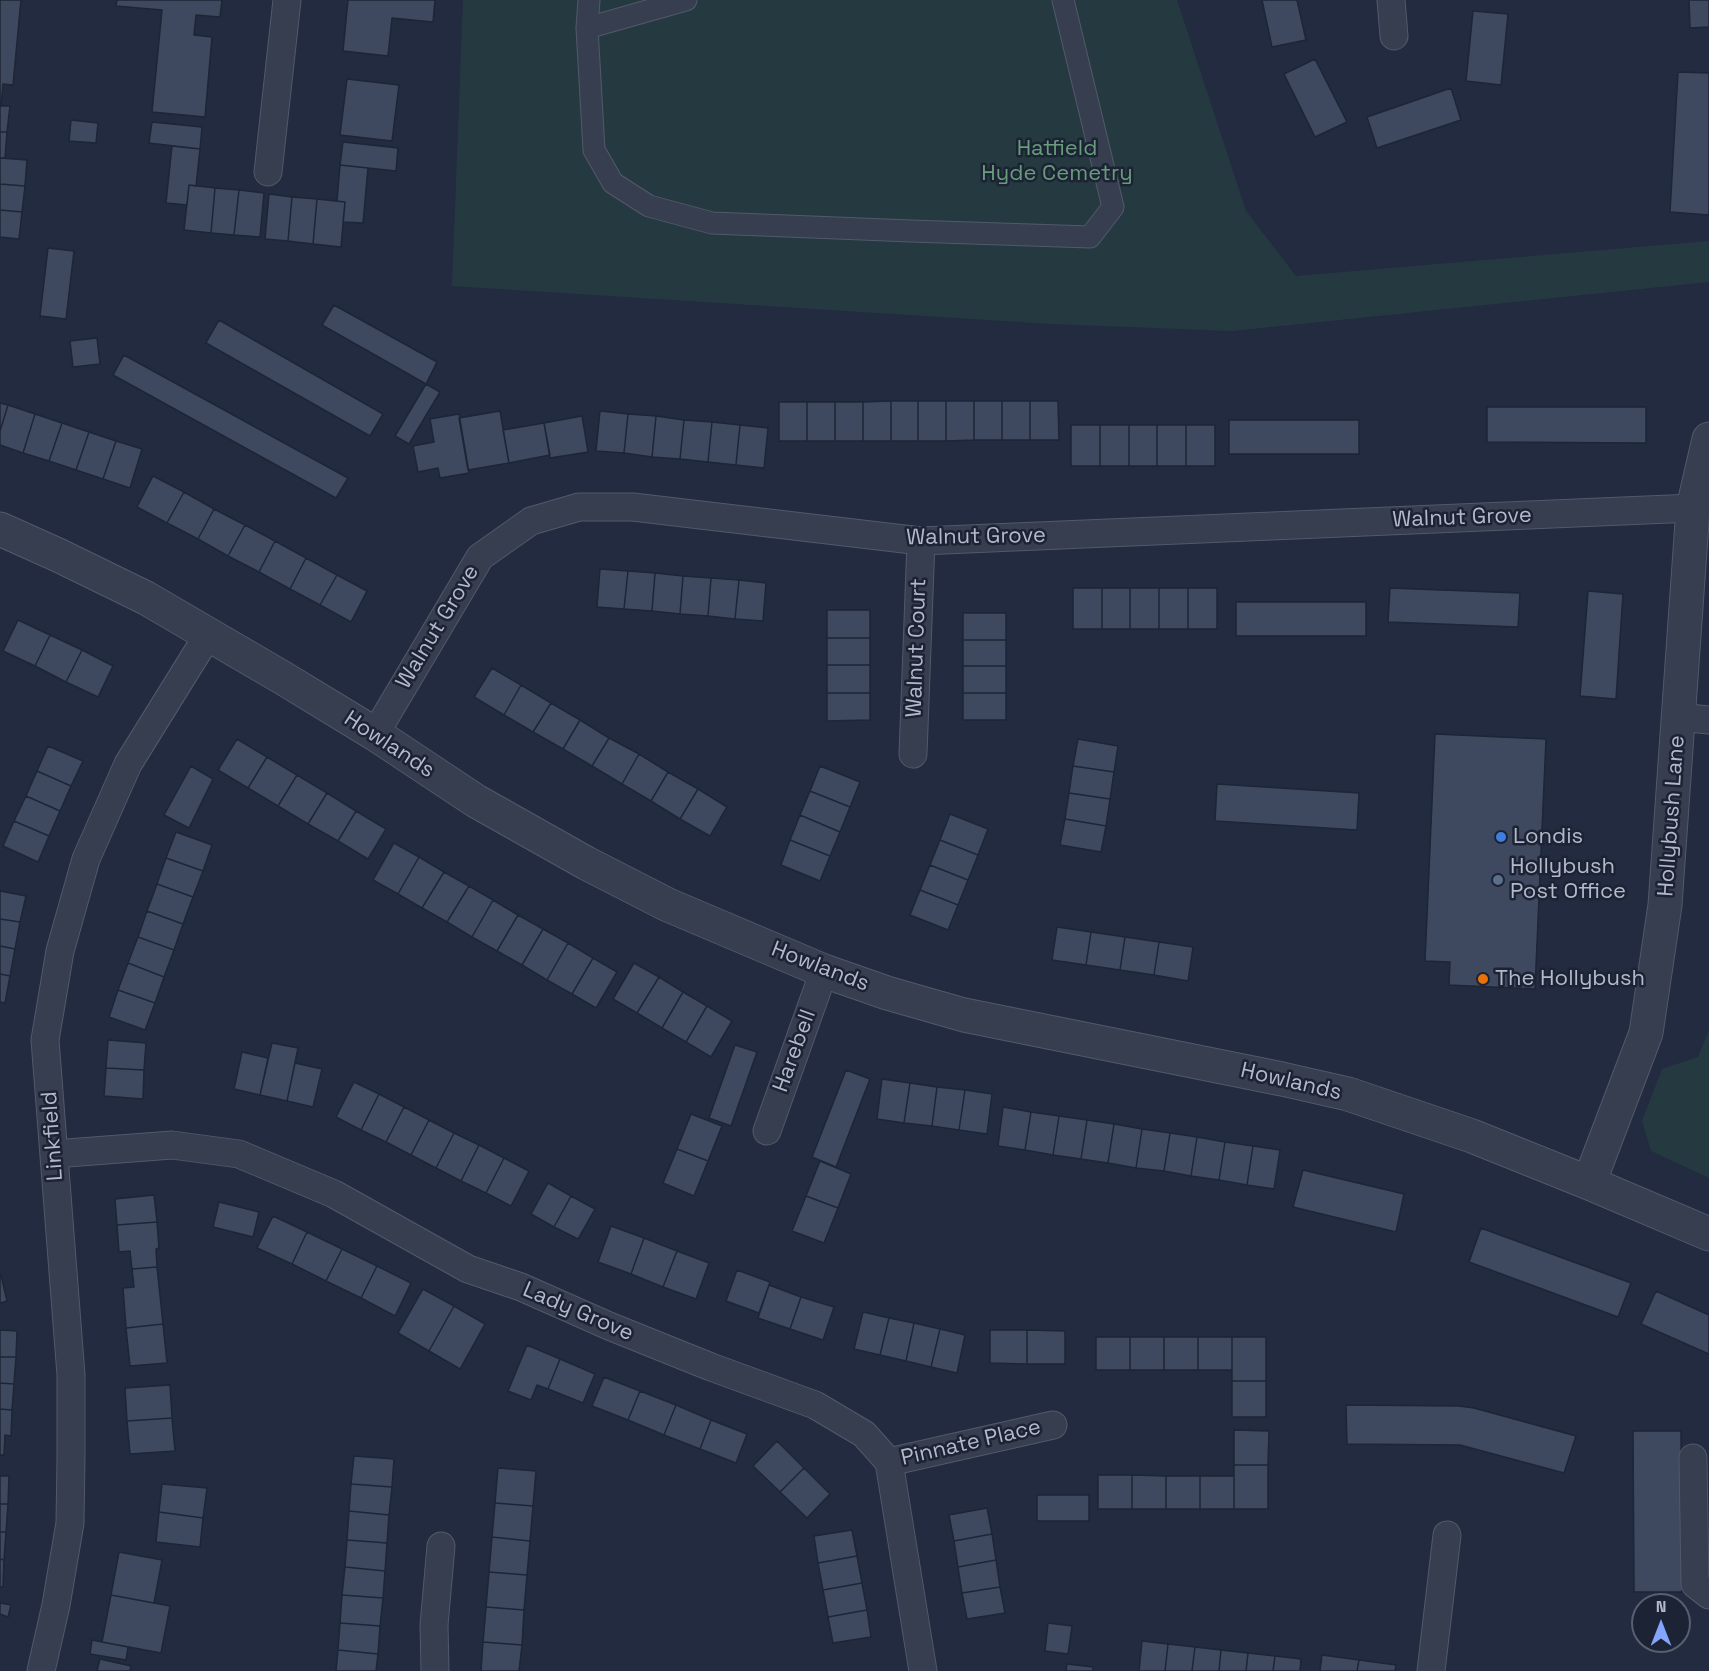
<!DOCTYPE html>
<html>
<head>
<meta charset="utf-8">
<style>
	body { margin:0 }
	#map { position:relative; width:1709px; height:1671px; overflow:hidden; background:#222b40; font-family:"Space Grotesk",sans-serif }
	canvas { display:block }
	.north { position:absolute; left:1631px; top:1593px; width:60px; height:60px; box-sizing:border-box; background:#1c2334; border:2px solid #585f70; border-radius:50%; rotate:0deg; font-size:16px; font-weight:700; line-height:24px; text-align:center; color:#b3b9ca }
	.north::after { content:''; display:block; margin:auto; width:21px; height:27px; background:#84a4fe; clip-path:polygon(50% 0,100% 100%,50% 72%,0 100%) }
</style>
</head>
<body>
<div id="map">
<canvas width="1709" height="1671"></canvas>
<div class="north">N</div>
</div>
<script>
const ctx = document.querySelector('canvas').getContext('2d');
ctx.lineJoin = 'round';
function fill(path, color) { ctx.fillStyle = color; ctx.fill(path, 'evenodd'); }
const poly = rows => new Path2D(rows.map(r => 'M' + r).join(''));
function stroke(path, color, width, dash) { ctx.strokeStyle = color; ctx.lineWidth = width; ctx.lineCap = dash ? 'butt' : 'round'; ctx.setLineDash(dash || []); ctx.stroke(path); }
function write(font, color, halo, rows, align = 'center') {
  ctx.font = font + ' "Space Grotesk",sans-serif'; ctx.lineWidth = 5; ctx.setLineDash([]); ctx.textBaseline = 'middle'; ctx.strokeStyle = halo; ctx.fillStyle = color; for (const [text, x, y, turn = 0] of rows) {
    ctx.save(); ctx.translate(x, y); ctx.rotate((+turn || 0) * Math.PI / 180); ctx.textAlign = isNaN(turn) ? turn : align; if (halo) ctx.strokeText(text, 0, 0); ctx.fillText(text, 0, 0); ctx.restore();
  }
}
fill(poly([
	[463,0,1177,0,1246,211,1296,276,1709,241,1709,282,1232,331,1051,324,452,286],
	[1709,1030,1709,1178,1651,1151,1642,1121,1662,1069,1698,1057]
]), '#253a40');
const building = poly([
	[0,0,21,0,13,85,3,84,1,106,0,106,0,0],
	[117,0,222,0,220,17,196,15,194,35,212,37,205,117,152,112,162,10,116,6,117,0],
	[348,0,435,0,433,22,392,18,388,56,343,51,348,0],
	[1262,0,1297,0,1306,40,1272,47,1262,0],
	[1689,0,1709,0,1709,27,1690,28,1689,0],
	[1473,11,1508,14,1501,85,1466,81,1473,11],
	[1315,59,1347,122,1315,137,1284,74,1315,59],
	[1678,72,1709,73,1709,215,1670,212,1678,72],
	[347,79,399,85,392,141,340,135,347,79],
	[1451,88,1461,120,1377,148,1367,117,1451,88],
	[0,106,10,106,7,132,0,132,0,106],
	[71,120,98,123,96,143,69,141,71,120],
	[152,122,202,127,200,149,149,143,152,122],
	[0,132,7,132,5,158,0,158,0,132],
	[343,142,398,148,396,171,340,165,343,142],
	[172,146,200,149,196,186,189,185,187,205,166,203,172,146],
	[0,158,27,160,25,186,0,184,0,158],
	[340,165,368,168,363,223,343,222,345,202,337,201,340,165],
	[0,184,25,186,22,212,0,210,0,184],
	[189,185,215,188,211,233,184,230,189,185],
	[215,188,239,190,234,235,211,233,215,188],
	[239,190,264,193,260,237,234,235,239,190],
	[269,194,292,197,288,241,265,239,269,194],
	[292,197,317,199,313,244,288,241,292,197],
	[317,199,345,202,341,247,313,244,317,199],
	[0,210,22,212,19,239,0,237,0,210],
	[48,248,74,251,66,319,40,316,48,248],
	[334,305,437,362,426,384,322,325,334,305],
	[219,320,383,414,370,436,206,343,219,320],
	[97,338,100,364,73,367,70,341,97,338],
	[124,355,348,478,336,498,113,375,124,355],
	[426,384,440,392,409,444,395,436,426,384],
	[891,401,891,441,863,441,863,402,891,401],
	[891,401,918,401,918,441,891,441,891,401],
	[918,401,946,401,946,441,918,441,918,401],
	[946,401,974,401,974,440,946,441,946,401],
	[974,401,1002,401,1002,440,974,440,974,401],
	[1002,401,1030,401,1030,440,1002,440,1002,401],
	[1030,401,1058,401,1059,440,1030,440,1030,401],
	[779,402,807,402,807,441,779,441,779,402],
	[807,402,835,402,835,441,807,441,807,402],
	[835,402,863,402,863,441,835,441,835,402],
	[0,403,8,405,0,431,0,403],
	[8,405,35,414,23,453,0,445,0,431,8,405],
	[1487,407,1646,407,1646,443,1487,442,1487,407],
	[500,411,509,463,468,470,459,418,500,411],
	[600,411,628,414,624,453,596,451,600,411],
	[35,414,62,423,49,461,23,453,35,414],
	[459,414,469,473,440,478,438,468,418,472,413,446,434,442,430,419,459,414],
	[628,414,656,416,652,457,624,453,628,414],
	[582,416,588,452,550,458,544,423,582,416],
	[656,416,684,420,680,459,652,457,656,416],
	[684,420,712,422,708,462,680,459,684,420],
	[1229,420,1359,420,1359,454,1229,454,1229,420],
	[712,422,740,425,736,465,708,462,712,422],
	[62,423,89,432,76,470,49,461,62,423],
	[544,423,550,455,509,463,503,430,544,423],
	[740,425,768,428,764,468,736,465,740,425],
	[1071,425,1100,425,1100,466,1071,466,1071,425],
	[1100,425,1129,425,1129,466,1100,466,1100,425],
	[1129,425,1157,425,1157,466,1129,466,1129,425],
	[1157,425,1186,425,1186,466,1157,466,1157,425],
	[1186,425,1215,425,1215,466,1186,466,1186,425],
	[89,432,116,441,103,479,76,470,89,432],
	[116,441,142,449,130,488,103,479,116,441],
	[153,476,184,492,167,523,137,507,153,476],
	[184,492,214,509,198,539,167,523,184,492],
	[214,509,245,525,228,556,198,539,214,509],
	[245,525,275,541,259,572,228,556,245,525],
	[275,541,306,558,290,589,259,572,275,541],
	[306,558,337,575,320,605,290,589,306,558],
	[600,569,628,571,624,609,597,607,600,569],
	[628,571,655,573,652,611,624,609,628,571],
	[655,573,683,576,680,614,652,611,655,573],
	[337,575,367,591,351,622,320,605,337,575],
	[683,576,711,578,708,616,680,614,683,576],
	[711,578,739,580,735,619,708,616,711,578],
	[739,580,766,583,763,621,735,619,739,580],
	[1073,588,1102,588,1102,629,1073,629,1073,588],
	[1102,588,1130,588,1130,629,1102,629,1102,588],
	[1130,588,1159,588,1159,629,1130,629,1130,588],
	[1159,588,1188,588,1188,629,1159,629,1159,588],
	[1188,588,1217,588,1217,629,1188,629,1188,588],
	[1390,588,1520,593,1518,627,1388,622,1390,588],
	[1588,591,1623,594,1616,699,1580,696,1588,591],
	[1236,602,1366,602,1366,636,1236,636,1236,602],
	[827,610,870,610,870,638,827,638,827,610],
	[963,613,1006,613,1006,640,963,640,963,613],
	[18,620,50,635,35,666,3,651,18,620],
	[50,635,82,650,66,682,35,666,50,635],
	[827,638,870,638,870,665,827,665,827,638],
	[963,640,1006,640,1006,666,963,666,963,640],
	[82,650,113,666,98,697,66,682,82,650],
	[827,665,870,665,870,693,827,693,827,665],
	[963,666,1006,666,1006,693,963,693,963,666],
	[492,668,521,685,504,715,474,697,492,668],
	[521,685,551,703,533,732,504,715,521,685],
	[827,693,870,693,870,720,827,721,827,693],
	[963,693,1006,693,1006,720,963,720,963,693],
	[551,703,580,720,563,749,533,732,551,703],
	[580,720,609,738,592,766,563,749,580,720],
	[1435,734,1546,739,1535,989,1449,985,1450,962,1425,961,1435,734],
	[609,738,639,754,622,784,592,766,609,738],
	[237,739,267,757,248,788,218,770,237,739],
	[1078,739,1118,746,1114,772,1073,766,1078,739],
	[48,746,83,761,71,786,37,771,48,746],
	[639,754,668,772,651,801,622,784,639,754],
	[267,757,297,775,278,806,248,788,267,757],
	[191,766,213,779,189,828,164,815,191,766],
	[820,766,860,782,850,807,810,791,820,766],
	[1073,766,1114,772,1110,799,1069,793,1073,766],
	[37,771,71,786,60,811,26,796,37,771],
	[668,772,698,789,680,819,651,801,668,772],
	[297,775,327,793,308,824,278,806,297,775],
	[1217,784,1359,793,1357,830,1215,821,1217,784],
	[698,789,727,807,710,836,680,819,698,789],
	[810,791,850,807,840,832,800,815,810,791],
	[327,793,356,811,338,841,308,824,327,793],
	[1069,793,1110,799,1106,826,1065,819,1069,793],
	[26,796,60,811,49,836,14,821,26,796],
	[356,811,386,829,368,859,338,841,356,811],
	[950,814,988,829,978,855,940,840,950,814],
	[800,815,840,832,830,856,790,840,800,815],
	[1065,819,1106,826,1101,852,1060,845,1065,819],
	[14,821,49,836,38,862,3,846,14,821],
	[176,832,212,845,203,871,166,858,176,832],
	[790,840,830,856,820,881,781,865,790,840],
	[940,840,978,855,968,880,930,865,940,840],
	[394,843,419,857,398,894,373,880,394,843],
	[419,857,444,872,422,908,398,894,419,857],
	[166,858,203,871,193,897,157,884,166,858],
	[930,865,968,880,958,905,920,890,930,865],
	[444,872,469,886,447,922,422,908,444,872],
	[157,884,193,897,183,924,147,911,157,884],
	[469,886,493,900,472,937,447,922,469,886],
	[920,890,958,905,948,930,910,915,920,890],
	[0,891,26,896,20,922,0,919,0,891],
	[493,900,518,915,497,951,472,937,493,900],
	[147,911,183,924,174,950,138,937,147,911],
	[518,915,543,929,522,965,497,951,518,915],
	[0,919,20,922,15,949,0,946,0,919],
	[1057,927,1091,932,1086,965,1052,960,1057,927],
	[543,929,568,943,547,980,522,965,543,929],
	[1091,932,1125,937,1120,970,1086,965,1091,932],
	[138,937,174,950,164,977,128,963,138,937],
	[1125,937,1159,942,1154,975,1120,970,1125,937],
	[1159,942,1193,947,1188,981,1154,975,1159,942],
	[568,943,593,958,572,994,547,980,568,943],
	[0,946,15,949,10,976,0,974,0,946],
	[593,958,617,972,596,1008,572,994,593,958],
	[128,963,164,977,155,1003,118,990,128,963],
	[634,963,659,977,637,1013,613,999,634,963],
	[0,974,10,976,5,1003,0,1002,0,974],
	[659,977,683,992,662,1028,637,1013,659,977],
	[118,990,155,1003,145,1030,109,1017,118,990],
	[683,992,707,1006,686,1042,662,1028,683,992],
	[707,1006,732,1021,711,1057,686,1042,707,1006],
	[108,1040,146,1043,144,1070,106,1068,108,1040],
	[272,1043,298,1048,287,1101,260,1095,272,1043],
	[735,1045,757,1052,731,1126,709,1118,735,1045],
	[242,1052,268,1058,260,1095,234,1089,242,1052],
	[295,1063,322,1069,313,1107,287,1101,295,1063],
	[106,1068,144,1070,143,1099,104,1096,106,1068],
	[846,1070,870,1079,836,1167,812,1157,846,1070],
	[882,1079,910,1083,904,1123,877,1119,882,1079],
	[354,1082,379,1094,361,1130,336,1117,354,1082],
	[910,1083,937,1087,932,1126,904,1123,910,1083],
	[937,1087,965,1090,959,1130,932,1126,937,1087],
	[965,1090,992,1094,987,1134,959,1130,965,1090],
	[379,1094,404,1107,386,1142,361,1130,379,1094],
	[404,1107,429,1120,411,1155,386,1142,404,1107],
	[1003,1107,1031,1112,1025,1150,998,1146,1003,1107],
	[1031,1112,1059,1116,1053,1155,1025,1150,1031,1112],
	[691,1114,722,1126,708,1161,677,1149,691,1114],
	[1059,1116,1087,1120,1081,1159,1053,1155,1059,1116],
	[429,1120,454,1133,436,1168,411,1155,429,1120],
	[1087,1120,1114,1124,1108,1163,1081,1159,1087,1120],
	[1114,1124,1142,1129,1136,1168,1108,1163,1114,1124],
	[1142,1129,1170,1133,1164,1171,1136,1168,1142,1129],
	[454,1133,479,1145,461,1181,436,1168,454,1133],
	[1170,1133,1197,1137,1191,1176,1164,1171,1170,1133],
	[1197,1137,1225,1142,1219,1180,1191,1176,1197,1137],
	[1225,1142,1253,1146,1247,1185,1219,1180,1225,1142],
	[479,1145,504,1158,486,1193,461,1181,479,1145],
	[1253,1146,1280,1150,1274,1189,1247,1185,1253,1146],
	[677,1149,708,1161,694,1196,663,1183,677,1149],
	[504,1158,529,1171,511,1206,486,1193,504,1158],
	[820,1161,851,1174,838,1208,806,1196,820,1161],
	[1303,1170,1404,1194,1396,1232,1293,1207,1303,1170],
	[548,1183,571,1196,554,1227,531,1214,548,1183],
	[154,1195,157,1222,117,1225,115,1199,154,1195],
	[571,1196,595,1209,578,1239,554,1227,571,1196],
	[806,1196,838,1208,824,1243,792,1231,806,1196],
	[219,1202,259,1212,253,1237,213,1227,219,1202],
	[273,1216,307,1232,292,1264,257,1248,273,1216],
	[157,1222,159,1248,156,1249,157,1267,132,1269,130,1251,119,1252,117,1225,157,1222],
	[611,1226,644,1238,631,1274,598,1262,611,1226],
	[1481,1228,1631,1283,1618,1317,1469,1262,1481,1228],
	[307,1232,342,1249,326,1281,292,1264,307,1232],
	[644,1238,677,1251,663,1287,631,1274,644,1238],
	[342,1249,377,1266,361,1298,326,1281,342,1249],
	[677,1251,709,1263,696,1299,663,1287,677,1251],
	[377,1266,411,1283,395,1316,361,1298,377,1266],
	[157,1267,163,1324,126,1328,123,1288,134,1287,132,1269,157,1267],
	[737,1270,770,1282,759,1313,726,1301,737,1270],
	[0,1275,1,1275,7,1301,0,1303,0,1275],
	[769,1285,801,1297,790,1329,758,1318,769,1285],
	[423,1289,454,1306,429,1351,398,1333,423,1289],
	[1656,1291,1709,1315,1709,1354,1641,1324,1656,1291],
	[801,1297,834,1307,823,1340,790,1329,801,1297],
	[454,1306,485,1324,460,1369,429,1351,454,1306],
	[863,1312,889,1318,880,1355,854,1349,863,1312],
	[889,1318,914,1323,906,1361,880,1355,889,1318],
	[914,1323,940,1329,931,1367,906,1361,914,1323],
	[163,1324,167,1363,130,1366,126,1328,163,1324],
	[940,1329,965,1335,957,1373,931,1367,940,1329],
	[0,1330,17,1331,16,1357,0,1357,0,1330],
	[990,1330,1027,1330,1027,1364,990,1363,990,1330],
	[1027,1330,1065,1331,1065,1364,1027,1364,1027,1330],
	[1096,1337,1130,1337,1130,1370,1096,1370,1096,1337],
	[1130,1337,1164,1337,1164,1370,1130,1370,1130,1337],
	[1164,1337,1198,1337,1198,1370,1164,1370,1164,1337],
	[1198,1337,1232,1337,1232,1370,1198,1370,1198,1337],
	[1232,1337,1266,1337,1266,1381,1232,1381,1232,1337],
	[527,1345,560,1359,548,1389,537,1385,531,1400,508,1391,527,1345],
	[0,1357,16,1357,14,1384,0,1383,0,1357],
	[560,1359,595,1374,583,1403,548,1389,560,1359],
	[604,1377,640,1391,628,1420,592,1406,604,1377],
	[1232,1381,1266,1381,1266,1417,1232,1417,1232,1381],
	[0,1383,14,1384,12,1410,0,1409,0,1383],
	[170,1385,172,1418,127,1421,125,1388,170,1385],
	[640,1391,676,1405,664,1435,628,1420,640,1391],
	[676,1405,711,1420,700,1449,664,1435,676,1405],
	[1346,1405,1459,1406,1474,1408,1576,1436,1564,1473,1460,1445,1347,1444,1346,1405],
	[0,1409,12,1410,11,1436,5,1435,4,1455,0,1455,0,1409],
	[172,1418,175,1451,130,1454,127,1421,172,1418],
	[711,1420,747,1434,736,1463,700,1449,711,1420],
	[1234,1430,1269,1431,1268,1465,1234,1465,1234,1430],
	[1633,1431,1681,1431,1682,1592,1634,1592,1633,1431],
	[777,1441,804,1468,780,1492,753,1466,777,1441],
	[354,1456,394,1459,392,1487,351,1484,354,1456],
	[1234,1465,1268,1465,1268,1509,1234,1509,1234,1465],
	[498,1468,536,1471,533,1506,495,1503,498,1468],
	[804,1468,830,1494,807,1518,780,1492,804,1468],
	[1098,1475,1132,1475,1132,1509,1098,1509,1098,1475],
	[1132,1475,1166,1476,1166,1509,1132,1509,1132,1475],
	[0,1476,9,1476,8,1504,0,1504,0,1476],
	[1166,1476,1200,1476,1200,1509,1166,1509,1166,1476],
	[1200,1476,1234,1476,1234,1509,1200,1509,1200,1476],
	[162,1484,207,1488,203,1518,159,1512,162,1484],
	[351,1484,392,1487,389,1515,349,1511,351,1484],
	[1037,1495,1089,1495,1089,1521,1037,1521,1037,1495],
	[495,1503,533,1506,530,1541,492,1537,495,1503],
	[0,1504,8,1504,6,1532,0,1532,0,1504],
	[987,1508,992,1534,954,1541,949,1515,987,1508],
	[349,1511,389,1515,387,1543,347,1540,349,1511],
	[159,1512,203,1518,200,1547,156,1542,159,1512],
	[852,1530,857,1556,818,1563,814,1536,852,1530],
	[0,1532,6,1532,4,1560,0,1559,0,1532],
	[992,1534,996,1560,958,1567,954,1541,992,1534],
	[492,1537,530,1541,527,1575,489,1572,492,1537],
	[347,1540,387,1543,385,1571,345,1567,347,1540],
	[119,1552,162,1560,154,1603,111,1595,119,1552],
	[857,1556,862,1583,823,1590,818,1563,857,1556],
	[0,1559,4,1560,3,1587,0,1587,0,1559],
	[996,1560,1000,1587,962,1593,958,1567,996,1560],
	[345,1567,385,1571,383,1598,342,1595,345,1567],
	[489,1572,527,1575,524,1610,486,1607,489,1572],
	[862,1583,867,1610,828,1617,823,1590,862,1583],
	[1000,1587,1005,1613,967,1619,962,1593,1000,1587],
	[111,1595,170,1606,161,1653,102,1642,111,1595],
	[342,1595,383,1598,380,1626,340,1623,342,1595],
	[0,1603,11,1605,8,1617,0,1614,0,1603],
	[486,1607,524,1610,522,1645,483,1642,486,1607],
	[867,1610,871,1637,833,1643,828,1617,867,1610],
	[340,1623,380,1626,378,1654,338,1650,340,1623],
	[1048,1623,1072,1626,1068,1654,1045,1651,1048,1623],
	[92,1640,128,1647,126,1660,90,1654,92,1640],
	[1142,1641,1168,1644,1165,1671,1139,1671,1142,1641],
	[483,1642,522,1645,519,1671,481,1671,483,1642],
	[1168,1644,1195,1647,1192,1671,1165,1671,1168,1644],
	[1195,1647,1221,1650,1219,1671,1192,1671,1195,1647],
	[338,1650,378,1654,376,1671,336,1671,338,1650],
	[1221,1650,1248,1653,1246,1671,1219,1671,1221,1650],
	[1248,1653,1275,1656,1273,1671,1246,1671,1248,1653],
	[1322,1655,1359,1660,1357,1671,1320,1671,1322,1655],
	[1275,1656,1301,1659,1300,1671,1273,1671,1275,1656],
	[100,1659,131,1666,130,1671,97,1671,100,1659],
	[1359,1660,1396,1665,1395,1671,1357,1671,1359,1660],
	[1067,1664,1093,1667,1093,1671,1066,1671,1067,1664]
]);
fill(building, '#3e495f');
stroke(building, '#1e2536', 1.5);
const pedestrian = poly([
	[589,0,587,28,594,150,613,183,649,206,712,223,911,231,1090,237,1113,207,1063,0],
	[587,28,686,0]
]);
const minor = poly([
	[1391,0,1394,36],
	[268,172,287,0],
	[1679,717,1709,720],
	[375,734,480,557,531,521,579,507,633,507,921,541,1693,508],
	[913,754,921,541],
	[767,1131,824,971],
	[54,1154,172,1145,239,1154,334,1194,468,1269,521,1287,609,1326,711,1367,815,1405,864,1434,889,1462,923,1671],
	[1693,1458,1695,1584,1709,1595],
	[889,1462,1053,1425],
	[41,1671,56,1605,70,1523,71,1456,71,1375,45,1040,60,951,86,859,128,764,208,635],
	[435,1671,434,1625,441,1546],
	[1431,1671,1447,1535]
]);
const tertiary = poly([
	[0,529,58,555,146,598,283,678,375,734,476,801,586,863,668,905,824,971,887,993,964,1015,1282,1079,1348,1094,1472,1136,1589,1183,1709,1234],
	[1589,1183,1646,1033,1665,905,1693,508,1709,439]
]);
stroke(pedestrian, '#52596a', 23);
stroke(minor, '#52596a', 29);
stroke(tertiary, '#52596a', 35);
stroke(pedestrian, '#373e4f', 21);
stroke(minor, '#373e4f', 27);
stroke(tertiary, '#373e4f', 33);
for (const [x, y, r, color] of [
	[1501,837,6,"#3f7fe0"],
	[1498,880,6,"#5c6f8a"],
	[1483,979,6,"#e8710a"]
]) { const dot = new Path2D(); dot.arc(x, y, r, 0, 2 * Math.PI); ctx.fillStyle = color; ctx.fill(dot); stroke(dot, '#1c2334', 2); }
write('22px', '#689d7b', '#1c2334', [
	["Hatfield",1057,149],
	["Hyde Cemetry",1057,174]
]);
write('22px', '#b3b9ca', '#1c2334', [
	["Walnut Grove",1462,518,-2],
	["Walnut Grove",976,537,-1],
	["Walnut Grove",438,627,-59],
	["Walnut Court",917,648,-88],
	["Howlands",389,745,33],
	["Hollybush Lane",1672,816,-86],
	["Howlands",820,967,21],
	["Harebell",795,1051,-70],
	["Howlands",1291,1082,13],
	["Linkfield",53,1136,-94],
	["Lady Grove",578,1312,23],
	["Pinnate Place",971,1443,-13]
]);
write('22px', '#b3b9ca', '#1c2334', [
	["Londis",1513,837],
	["Hollybush",1510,867],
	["Post Office",1510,892],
	["The Hollybush",1495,979]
], 'left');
</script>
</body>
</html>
